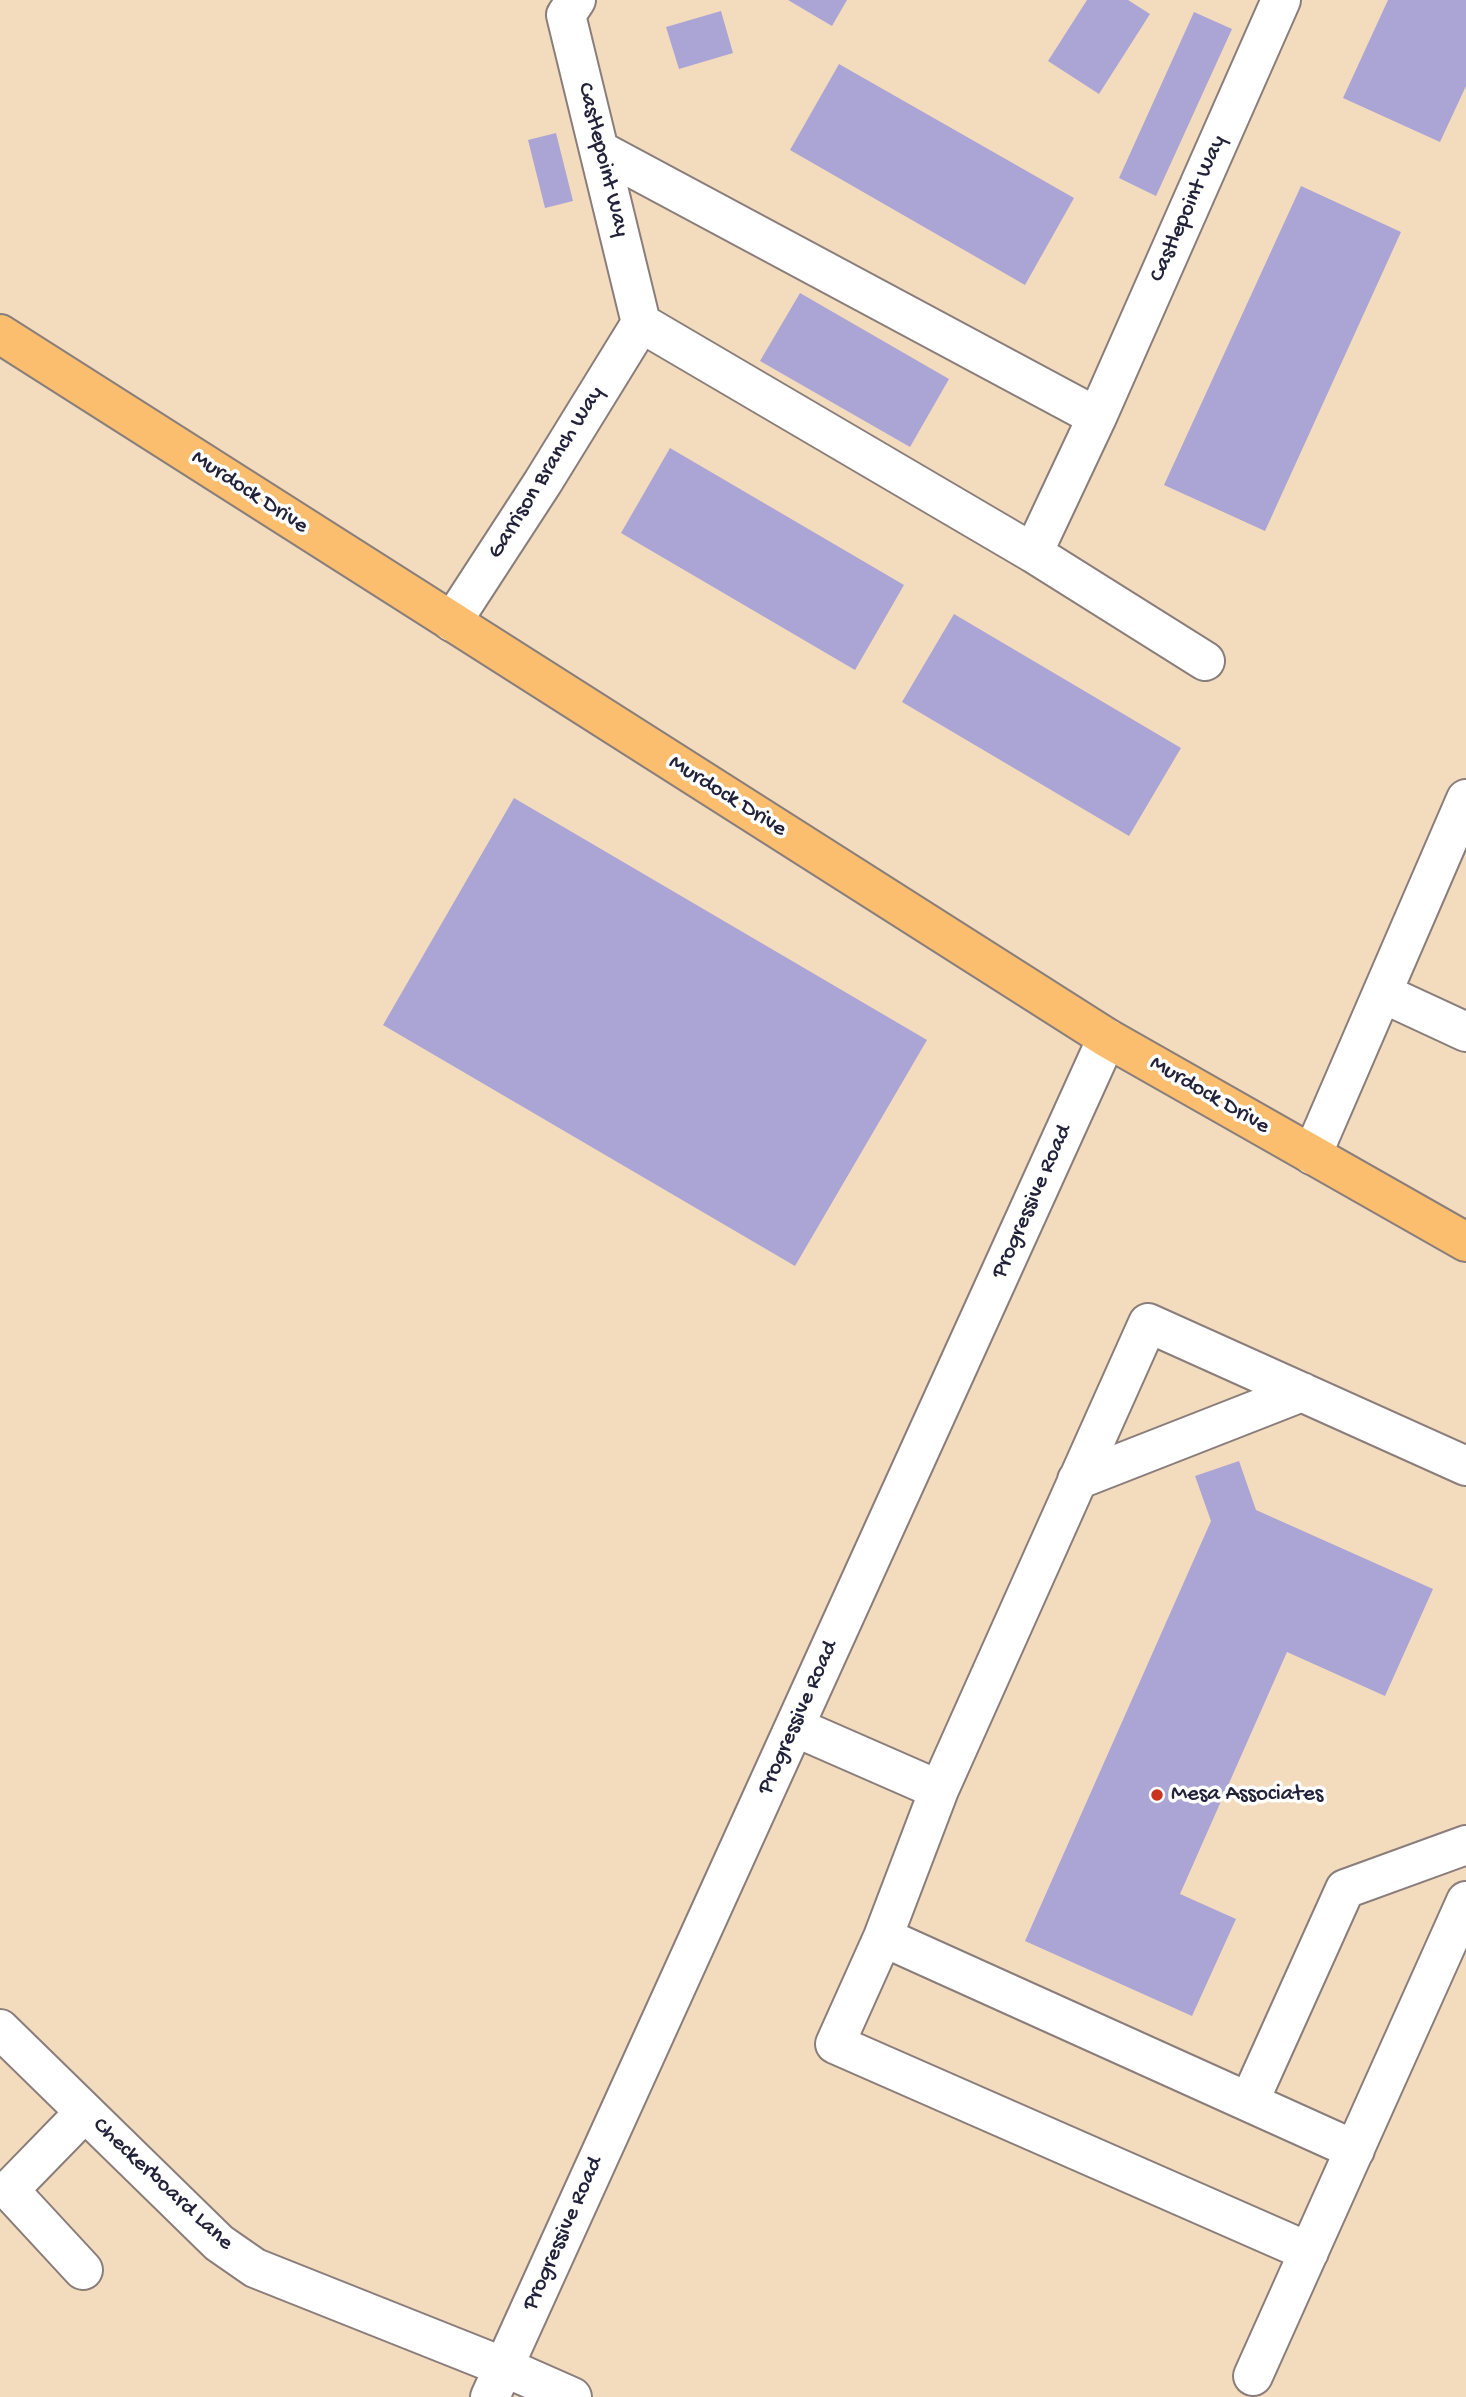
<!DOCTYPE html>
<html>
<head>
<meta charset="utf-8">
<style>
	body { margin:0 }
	canvas { display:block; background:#f3dbbd }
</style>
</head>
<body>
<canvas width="1466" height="2397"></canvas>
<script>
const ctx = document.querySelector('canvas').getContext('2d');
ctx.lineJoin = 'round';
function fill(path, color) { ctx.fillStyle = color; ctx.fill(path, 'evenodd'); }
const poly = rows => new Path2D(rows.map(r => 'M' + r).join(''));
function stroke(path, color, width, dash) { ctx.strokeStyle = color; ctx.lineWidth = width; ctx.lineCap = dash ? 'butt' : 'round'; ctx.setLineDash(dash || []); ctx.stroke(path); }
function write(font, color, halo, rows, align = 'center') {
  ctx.font = font + ' "Gochi Hand",sans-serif'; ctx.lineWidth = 7; ctx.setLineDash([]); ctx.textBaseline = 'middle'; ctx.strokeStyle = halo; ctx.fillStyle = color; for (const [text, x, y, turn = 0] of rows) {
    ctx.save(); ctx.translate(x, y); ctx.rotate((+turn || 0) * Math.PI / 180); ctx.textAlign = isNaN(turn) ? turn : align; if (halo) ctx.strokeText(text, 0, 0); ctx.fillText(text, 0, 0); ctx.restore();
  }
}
fill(poly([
	[788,0,847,0,832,26],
	[1087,0,1128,0,1150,14,1099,94,1048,61],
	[1388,0,1466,0,1466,86,1440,142,1343,98],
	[721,11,733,53,679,69,666,27],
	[1194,12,1232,29,1156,196,1119,178],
	[839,64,1074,198,1025,285,790,150],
	[556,133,573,201,545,208,528,140],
	[1301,186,1401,232,1265,531,1164,485],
	[800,293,949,379,910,447,760,361],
	[670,448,904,585,855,670,621,533],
	[954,614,1181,748,1129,836,902,702],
	[514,798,927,1040,795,1266,383,1025],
	[1239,1461,1256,1510,1433,1589,1385,1696,1287,1652,1180,1894,1236,1919,1192,2016,1025,1941,1211,1521,1195,1476]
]), '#aba5d5');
const minor = poly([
	[576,0,566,15,641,323],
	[599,150,1097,417],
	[641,323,1033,553,1097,417,1281,0],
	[1033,553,1205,661],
	[452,622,543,482,641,323],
	[1382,993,1466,1032],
	[1312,1155,1466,799],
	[1077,1480,1302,1392],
	[795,1727,939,1790],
	[883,1937,835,2044,1309,2252],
	[0,2029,219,2243,255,2268,504,2367,572,2397],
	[1249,2102,1345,1889,1466,1845],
	[1355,2150,883,1937,939,1790,1148,1323,1466,1466],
	[83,2270,9,2190,85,2112],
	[1253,2376,1466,1901],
	[490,2397,1107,1038]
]);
const major = poly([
	[0,334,1107,1038,1466,1242]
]);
stroke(minor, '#8a7e7c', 42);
stroke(major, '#8a7e7c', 42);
stroke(minor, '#fff', 38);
stroke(major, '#fabe6e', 38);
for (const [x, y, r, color] of [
	[1157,1795,7,"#c8321e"]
]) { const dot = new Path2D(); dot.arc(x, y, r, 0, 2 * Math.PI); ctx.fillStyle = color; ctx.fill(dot); stroke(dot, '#fff', 2.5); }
write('23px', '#22223b', '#fff', [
	["Castlepoint Way",602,160,76],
	["Castlepoint Way",1189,209,-66],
	["Garrison Branch Way",547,473,-58],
	["Murdock Drive",249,493,33],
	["Murdock Drive",727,797,32],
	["Murdock Drive",1209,1096,30],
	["Progressive Road",1033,1202,-66],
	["Progressive Road",799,1718,-66],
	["Checkerboard Lane",162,2185,43],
	["Progressive Road",564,2234,-66]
]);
write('23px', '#22223b', '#fff', [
	["Mesa Associates",1171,1795]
], 'left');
</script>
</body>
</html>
